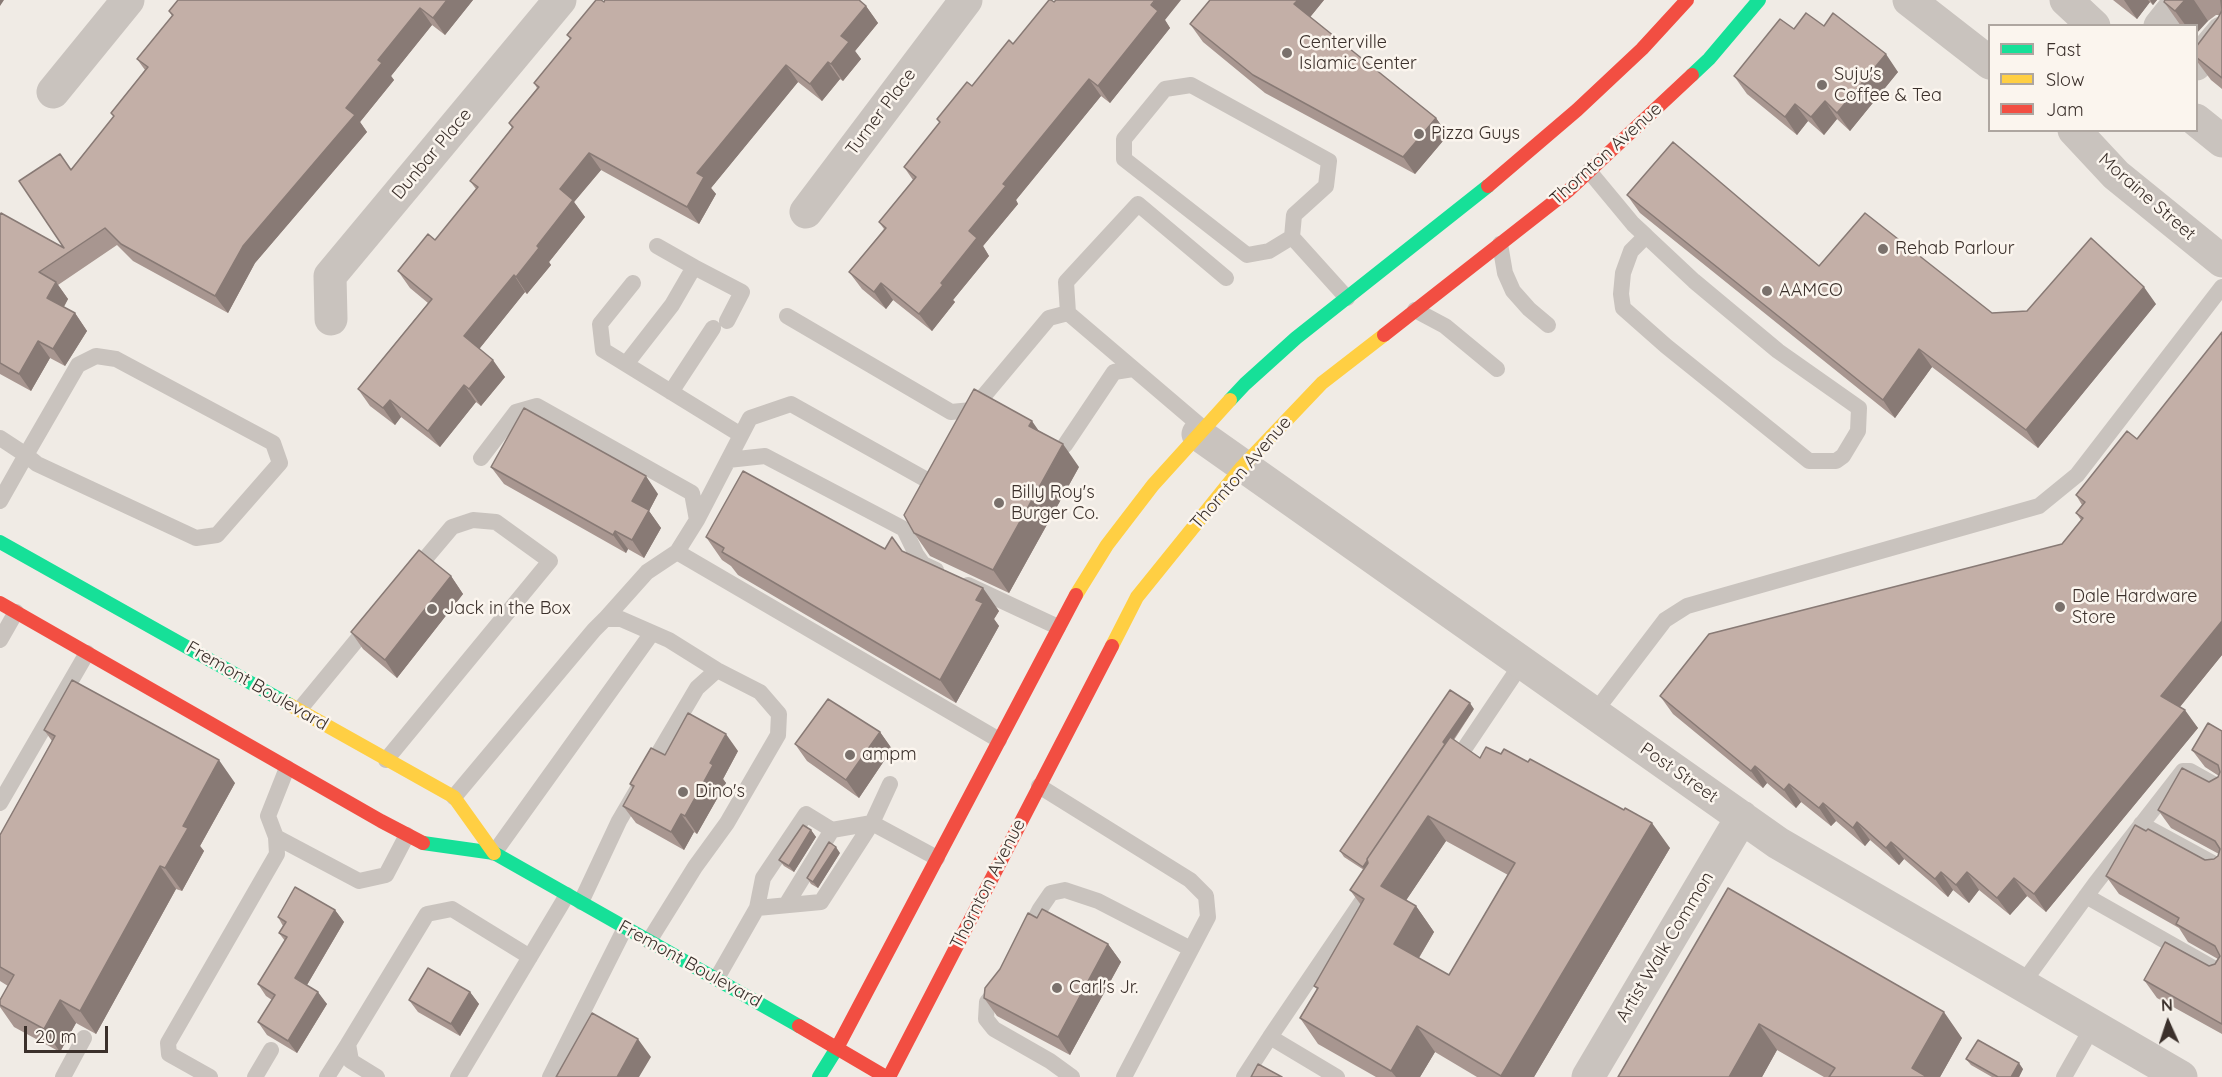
<!DOCTYPE html>
<html>
<head>
<meta charset="utf-8">
<style>
	body { margin:0 }
	#map { position:relative; width:2222px; height:1077px; overflow:hidden; background:#f0ebe5; font-family:Quicksand,sans-serif }
	canvas { display:block }
	.legend { position:absolute; left:1988px; top:24px; width:210px; height:108px; box-sizing:border-box; background:#fbf5ee; border:2px solid #aea6a0; margin:0; padding:8px 10px; list-style:none; font-size:18px; color:#3b302b }
	.legend li { display:flex; align-items:center; gap:12px; height:30px }
	.legend b { width:30px; border:2px solid #aea6a0 }
	.north { position:absolute; left:2138px; top:993px; width:60px; height:60px; -webkit-text-stroke:4px #fbf5ee; paint-order:stroke; rotate:357deg; font-size:16px; font-weight:700; line-height:24px; text-align:center; color:#3b302b }
	.north::after { content:''; display:block; margin:auto; width:21px; height:27px; background:#3b302b; clip-path:polygon(50% 0,100% 100%,50% 72%,0 100%) }
	.scale { position:absolute; left:24px; top:1026px; width:84px; height:27px; box-sizing:border-box; border:3px solid #3b302b; border-top:0; padding-left:8px; font-size:18px; line-height:21px; white-space:nowrap; color:#3b302b; -webkit-text-stroke:4px #fbf5ee; paint-order:stroke }
</style>
</head>
<body>
<div id="map">
<canvas width="2222" height="1077"></canvas>
<ul class="legend">
<li><b style="height:8px;background:#16e098"></b>Fast</li>
<li><b style="height:8px;background:#ffcf43"></b>Slow</li>
<li><b style="height:8px;background:#f24e42"></b>Jam</li>
</ul>
<div class="north">N</div>
<div class="scale">20 m</div>
</div>
<script>
const ctx = document.querySelector('canvas').getContext('2d');
ctx.lineJoin = 'round';
const poly = rows => new Path2D(rows.map(r => 'M' + r).join(''));
function stroke(path, color, width, dash) { ctx.strokeStyle = color; ctx.lineWidth = width; ctx.lineCap = dash ? 'butt' : 'round'; ctx.setLineDash(dash || []); ctx.stroke(path); }
function fill(path, color) { ctx.fillStyle = color; ctx.fill(path, 'evenodd'); }
function write(font, color, halo, rows, align = 'center') {
  ctx.font = font + ' Quicksand,sans-serif'; ctx.lineWidth = 5; ctx.setLineDash([]); ctx.textBaseline = 'middle'; ctx.strokeStyle = halo; ctx.fillStyle = color; for (const [text, x, y, turn = 0] of rows) {
    ctx.save(); ctx.translate(x, y); ctx.rotate((+turn || 0) * Math.PI / 180); ctx.textAlign = isNaN(turn) ? turn : align; if (halo) ctx.strokeText(text, 0, 0); ctx.fillText(text, 0, 0); ctx.restore();
  }
}
stroke(poly([
	[1589,171,1633,224,1646,236,1631,251,1623,273,1621,294,1623,308,1666,346,1809,461,1836,461,1843,456,1858,431,1859,408,1778,351,1694,281,1646,236],
	[1292,237,1269,251,1247,255,1124,159,1124,139,1165,89,1191,85,1329,161,1326,186,1294,215,1292,237,1347,298],
	[1500,244,1505,273,1513,291,1529,309,1548,325],
	[694,267,742,292,727,321],
	[633,283,600,324,603,350,741,435],
	[1415,310,1445,326,1497,369],
	[787,316,951,412,972,410,1049,318,1068,313],
	[96,356,116,359,273,443,280,463,217,535,196,538,37,464,26,455,78,365,96,356],
	[626,364,672,305,694,267,657,246],
	[671,392,713,328],
	[1203,428,1068,313,1066,282,1138,204,1226,278],
	[0,438,26,455,0,501],
	[1065,445,1114,372,1133,369],
	[481,458,516,412,537,406,692,493,697,520],
	[728,460,765,456,904,529,916,554,923,564,936,570],
	[934,484,791,404,750,418,697,520,677,552,999,740],
	[968,585,1058,627],
	[605,619,647,572,677,552],
	[0,640,16,612],
	[300,709,370,624],
	[1594,713,1665,620,1687,606,2039,506,2077,475,2222,287],
	[386,760,550,561,496,522,473,520,452,527,414,572],
	[1452,767,1522,663],
	[1039,786,1190,880,1206,896,1208,917,1124,1077],
	[454,797,594,630,605,619,621,619,669,640,717,670,760,692,779,714,778,735,727,823,695,867,649,941],
	[0,803,87,653],
	[2141,824,2222,868],
	[276,837,359,881,386,875,407,835],
	[494,853,652,633],
	[2086,896,2222,973],
	[581,902,619,821,668,737,697,688,717,670],
	[786,905,832,830],
	[757,908,821,902,872,823,890,784],
	[1026,936,1040,909,1051,893,1065,890,1098,901,1191,949],
	[717,978,757,908,763,878,806,814,832,830,872,823,937,858],
	[2022,984,2095,884,2183,771,2190,771,2222,789],
	[1000,986,987,1002,986,1019,994,1029,1050,1061,1072,1077],
	[1270,1037,1373,885],
	[63,1077,84,1038],
	[210,1077,169,1054,168,1043,277,854,276,837,268,816,287,768],
	[255,1077,271,1050],
	[327,1077,348,1044],
	[377,1077,351,1061,348,1044,427,914,452,909,530,957],
	[458,1077,567,895],
	[550,1077,625,928],
	[1244,1077,1270,1037,1337,1077],
	[2064,1077,2093,1026]
]), '#c9c3be', 16);
stroke(poly([
	[1909,0,1990,63],
	[2066,0,2094,26],
	[2160,26,2181,0],
	[2196,64,2222,33],
	[53,92,128,0],
	[2196,120,2222,141],
	[2074,130,2116,175,2222,261],
	[806,212,966,0],
	[331,319,330,276,560,0],
	[1198,434,1778,843,2181,1077],
	[1588,1077,1742,817]
]), '#c9c3be', 33);
stroke(poly([
	[1692,75,1709,59,1759,0],
	[1230,400,1245,384,1296,338,1488,186],
	[0,542,290,705],
	[423,843,494,853,799,1026],
	[819,1077,837,1048]
]), '#16e098', 14);
stroke(poly([
	[1076,595,1107,545,1153,485,1230,400],
	[1112,646,1137,597,1242,467,1322,383,1384,335],
	[290,705,454,797,494,853]
]), '#ffcf43', 14);
stroke(poly([
	[1488,186,1577,110,1642,49,1687,0],
	[1384,335,1569,190,1692,75],
	[0,603,381,821,423,843],
	[799,1026,886,1077],
	[837,1048,1076,595],
	[889,1077,1112,646]
]), '#f24e42', 14);
fill(poly([
	[473,0,445,35,432,25,391,76,394,80,360,122,367,132,255,263,228,313,133,261,117,245,58,285,68,299,64,307,75,313,87,331,65,366,50,358,31,391,0,374,0,215,64,248,71,169,114,117,111,113,145,70,137,59,172,16,169,11],
	[1210,0,1324,0,1310,17,1436,118,1448,135,1415,174,1265,93,1203,42,1190,24],
	[2113,0,2157,0,2153,5,2150,2,2137,19],
	[2165,0,2222,0,2222,89,2211,80,2196,60,2196,47,2220,15,2216,15,2208,21,2196,26,2181,26,2164,2],
	[604,2,866,6,878,23,855,51,861,59,843,81,840,79,822,101,798,82,711,188,716,194,699,224,601,170,574,202,585,217,549,262,551,265,527,294,525,292,479,349,505,377,481,406,476,402,440,447,401,417,395,425,370,406,358,389,428,303,410,288,398,271,435,240,476,189,470,181,512,128,509,123,537,88,534,83,570,39,567,35],
	[1054,2,1165,20,1170,28,1110,103,1101,96,1016,200,1018,204,983,246,989,256,953,300,955,302,932,331,893,300,886,309,862,289,849,272,884,229,879,222,913,180,904,167,940,123,937,119,972,86],
	[1824,26,1898,72,1850,131,1837,119,1824,135,1808,121,1797,135,1747,94,1734,76,1794,29],
	[1627,195,1819,266,1992,313,2156,304,2038,448,1932,367,1895,418,1640,213],
	[2137,439,2222,655,2180,707,2198,728,2046,912,2027,896,2010,915,1979,890,1969,903,1953,890,1948,897,1904,859,1899,865,1870,840,1865,846,1836,821,1831,826,1801,802,1796,808,1767,783,1763,788,1673,714,1660,696,2062,544,2081,520,2076,513,2082,505,2076,495],
	[491,467,658,494,649,511,661,528,644,558,628,549,626,553,504,484],
	[1079,467,1009,593,930,556,914,533],
	[706,537,902,551,999,611,994,619,999,626,956,703,738,575,731,566,722,560],
	[451,576,463,594,397,678,363,649,351,632],
	[1474,709,1454,740,1480,758,1670,848,1534,1077,1477,1077,1435,1052,1420,1077,1376,1077,1318,1044,1300,1018,1317,989,1314,986,1361,905,1350,890,1364,870,1344,857,1340,851],
	[1446,841,1508,875,1449,975,1419,958,1434,932,1416,906,1406,900],
	[44,730,235,783,200,846,204,851,182,891,176,889,96,1034,76,1023,60,1052,14,1027,0,1007,0,1000,8,986,0,981,0,835,52,741],
	[2222,731,2222,1034,2157,998,2144,980,2215,964,2218,959,2188,942,2179,928,2119,894,2106,876,2146,831,2205,860,2214,859,2218,856,2219,854,2171,828,2158,810,2218,777,2219,776,2205,767,2192,750],
	[880,732,892,749,859,798,807,761,795,744],
	[738,751,723,779,726,783,697,834,694,832,684,850,636,823,623,806,633,789,630,784],
	[811,830,816,837,794,872,784,866,779,860],
	[840,853,818,888,811,884,807,878],
	[1728,888,1962,1038,1940,1077,1824,1077,1777,1050,1762,1077,1618,1077],
	[335,910,344,922,307,985,327,1004,297,1053,267,1035,258,1022,272,1000,266,996,258,984,285,941,279,933,283,926,278,917],
	[1037,918,1108,944,1121,962,1070,1055,997,1016,984,998,1000,969],
	[470,992,479,1004,460,1036,418,1012,409,1000],
	[1966,1059,2023,1069,2019,1077,1992,1077,1971,1065]
]), '#a89690');
fill(poly([
	[0,0,4,0,0,6],
	[447,0,473,0,445,35,433,18],
	[1155,0,1181,0,1165,20,1170,28,1110,103,1098,86],
	[1298,0,1324,0,1307,21,1294,4],
	[2124,0,2148,0,2150,2,2137,19],
	[2150,0,2157,0,2153,5],
	[2185,0,2194,0,2208,21,2196,34,2196,26,2186,26,2175,11],
	[866,6,878,23,855,51,861,59,843,81,831,64,841,36],
	[420,8,432,25,391,76,394,80,360,122,367,132,255,263,228,313,215,296,243,246,346,108,378,60],
	[1886,54,1898,72,1850,131,1837,113],
	[828,62,840,79,822,101,810,84],
	[786,65,798,82,711,188,716,194,699,224,687,207,697,173],
	[1089,79,1101,96,1016,200,1018,204,983,246,989,256,953,300,955,302,932,331,919,314,941,283,969,231,1003,184],
	[1825,101,1837,119,1824,135,1811,117],
	[1795,104,1808,121,1797,135,1785,117],
	[1436,118,1448,135,1415,174,1403,157],
	[589,153,601,170,574,202,585,217,549,262,551,265,527,294,516,277,560,189],
	[514,275,525,292,476,353,464,336],
	[56,282,68,299,59,315,47,298],
	[881,283,893,300,886,309,874,292],
	[2144,287,2156,304,2038,448,2026,430],
	[75,313,87,331,65,366,53,349],
	[38,341,50,358,31,391,19,374],
	[1919,349,1932,367,1895,418,1883,400],
	[493,360,505,377,481,406,469,389],
	[464,385,476,402,440,447,428,431],
	[390,400,401,417,395,425,383,408],
	[1032,421,1048,444,1029,426],
	[1063,444,1079,467,1009,593,993,570],
	[646,476,658,494,649,511,661,528,644,558,632,540,632,501],
	[615,531,628,549,626,553,613,535],
	[451,576,463,594,397,678,385,660],
	[983,588,999,611,994,619,999,626,956,703,940,680,976,600],
	[2222,621,2222,655,2174,714,2161,696],
	[1470,703,1474,709,1448,747,1368,873,1363,867,1443,742],
	[2185,710,2198,728,2046,912,2034,894],
	[880,732,892,749,859,798,846,780],
	[726,734,738,751,723,779,726,783,697,834,685,816,710,763],
	[219,760,235,783,200,846,204,851,182,891,165,868,183,826],
	[1755,766,1767,783,1763,788,1751,771],
	[1789,784,1801,802,1796,808,1784,790],
	[1823,803,1836,821,1831,826,1819,808],
	[681,814,694,832,684,850,671,832],
	[1428,816,1446,841,1399,911,1381,886],
	[1857,822,1870,840,1865,846,1853,828],
	[1652,823,1670,848,1534,1077,1501,1077,1501,1076],
	[811,830,816,837,794,872,789,866],
	[1891,842,1904,859,1899,865,1886,848],
	[836,847,840,853,818,888,813,882],
	[160,866,176,889,96,1034,80,1011],
	[1941,872,1953,890,1948,897,1935,879],
	[1967,872,1979,890,1969,903,1956,885],
	[2014,878,2027,896,2010,915,1997,898],
	[1416,906,1434,932,1412,969,1394,944],
	[335,910,344,922,304,990,295,978],
	[1108,944,1121,962,1070,1055,1058,1037],
	[318,992,327,1004,297,1053,288,1041],
	[470,992,479,1004,460,1036,451,1024],
	[60,1000,76,1023,60,1052,44,1029],
	[1944,1012,1962,1038,1940,1077,1918,1077,1912,1068],
	[1759,1024,1777,1050,1762,1077,1729,1077],
	[1417,1026,1435,1052,1420,1077,1396,1077,1391,1071],
	[638,1039,651,1057,639,1077,617,1077],
	[2019,1063,2023,1069,2019,1077,2011,1077]
]), '#887a75');
const building = poly([
	[178,0,447,0,433,18,420,8,378,60,382,63,346,108,355,115,243,246,215,296,121,244,105,228,39,272,56,282,47,298,75,313,53,349,38,341,19,374,0,363,0,215,1,213,64,248,19,181,60,154,71,170,114,116,111,113,148,67,137,59,173,15,169,11,178,0],
	[596,0,601,0,604,2,605,0,859,0,866,6,841,36,849,42,831,64,828,62,810,84,786,65,697,173,704,177,687,207,589,153,560,189,573,200,537,246,539,248,516,277,514,275,464,336,493,360,469,389,464,385,428,431,390,400,383,408,358,389,432,299,398,271,428,234,435,240,478,187,470,181,513,127,509,123,539,87,534,83,571,38,567,35,596,0],
	[1049,0,1051,0,1054,2,1056,0,1155,0,1151,5,1158,11,1098,86,1089,79,1003,184,1006,186,969,231,977,238,941,283,943,285,919,314,881,283,874,292,849,272,886,228,879,222,916,177,904,167,940,122,937,119,967,82,972,86,1009,40,1013,44,1049,0],
	[1210,0,1298,0,1294,4,1436,118,1403,157,1253,75,1190,24,1210,0],
	[2165,0,2185,0,2175,11,2164,2,2165,0],
	[2221,0,2222,0,2222,78,2196,57,2196,47,2218,18,2222,10,2221,0],
	[1806,13,1824,26,1833,13,1886,54,1837,113,1825,101,1811,117,1795,104,1785,117,1734,76,1780,19,1794,29,1806,13],
	[1673,142,1819,266,1865,213,1992,313,2027,311,2091,238,2144,287,2026,430,1919,349,1883,400,1627,195,1673,142],
	[2222,332,2222,621,2161,696,2185,710,2034,894,2014,878,1997,898,1967,872,1956,885,1941,872,1935,879,1891,842,1886,848,1857,822,1853,828,1823,803,1819,808,1789,784,1784,790,1755,766,1751,771,1660,696,1709,634,2062,544,2083,518,2076,513,2085,502,2076,495,2127,431,2137,439,2222,332],
	[974,389,1032,421,1029,426,1063,444,993,570,914,533,904,515,974,389],
	[524,408,646,476,632,501,649,510,632,540,615,531,613,535,491,467,524,408],
	[743,471,885,549,892,537,902,551,983,588,976,600,983,603,940,680,722,552,724,548,706,537,743,471],
	[419,550,451,576,385,660,351,632,419,550],
	[72,680,219,760,183,826,188,828,165,868,160,866,80,1011,60,1000,44,1029,0,1005,0,1000,14,975,0,967,0,835,55,736,44,730,72,680],
	[1450,690,1470,703,1443,742,1445,744,1367,859,1367,861,1363,867,1340,851,1450,690],
	[828,699,880,732,846,780,795,744,828,699],
	[688,713,726,734,710,763,713,765,685,816,681,814,671,832,623,806,634,786,630,784,651,748,665,755,688,713],
	[2208,723,2222,731,2222,1024,2144,980,2165,942,2209,966,2215,964,2220,956,2215,946,2176,924,2179,918,2106,876,2135,825,2146,831,2148,829,2205,860,2214,859,2218,856,2220,849,2215,841,2158,810,2182,768,2209,782,2218,777,2220,772,2218,765,2192,750,2208,723],
	[1450,737,1480,758,1486,747,1501,754,1504,749,1528,762,1530,759,1624,810,1625,808,1652,823,1501,1076,1417,1026,1391,1071,1300,1018,1318,988,1314,986,1364,899,1350,890,1368,863,1367,859,1450,737],
	[1428,816,1515,863,1449,975,1394,944,1416,906,1381,886,1428,816],
	[803,825,811,830,789,866,779,860,803,825],
	[829,842,836,847,813,882,807,878,829,842],
	[295,887,335,910,295,978,318,992,288,1041,258,1022,275,995,258,984,287,937,279,933,286,922,278,917,295,887],
	[1728,888,1944,1012,1912,1068,1927,1077,1829,1077,1835,1068,1759,1024,1729,1077,1618,1077,1728,888],
	[1042,909,1108,944,1058,1037,984,998,985,988,1000,969,1028,913,1037,918,1042,909],
	[428,968,470,992,451,1024,409,1000,428,968],
	[592,1013,638,1039,617,1077,556,1077,592,1013],
	[1978,1040,2019,1063,2011,1077,1998,1077,1966,1059,1978,1040],
	[1258,1064,1282,1077,1251,1077,1258,1064]
]);
fill(building, '#c3afa7');
stroke(building, '#887a75', 1.5);
for (const [x, y, r, color] of [
	[1287,53,6,"#7a716c"],
	[1822,85,6,"#7a716c"],
	[1419,134,6,"#7a716c"],
	[1883,249,6,"#7a716c"],
	[1767,291,6,"#7a716c"],
	[999,503,6,"#7a716c"],
	[2060,607,6,"#7a716c"],
	[432,609,6,"#7a716c"],
	[850,755,6,"#7a716c"],
	[683,792,6,"#7a716c"],
	[1057,988,6,"#7a716c"]
]) { const dot = new Path2D(); dot.arc(x, y, r, 0, 2 * Math.PI); ctx.fillStyle = color; ctx.fill(dot); stroke(dot, '#fbf5ee', 2); }
write('18px', '#3b302b', '#fbf5ee', [
	["Centerville",1299,43],
	["Islamic Center",1299,64],
	["Suju's",1834,75],
	["Coffee & Tea",1834,96],
	["Pizza Guys",1431,134],
	["Rehab Parlour",1895,249],
	["AAMCO",1779,291],
	["Billy Roy's",1011,493],
	["Burger Co.",1011,514],
	["Dale Hardware",2072,597],
	["Store",2072,618],
	["Jack in the Box",444,609],
	["ampm",862,755],
	["Dino's",695,792],
	["Carl's Jr.",1069,988]
], 'left');
write('18px', '#3b302b', '#fbf5ee', [
	["Turner Place",881,112,-53],
	["Dunbar Place",432,154,-50],
	["Thornton Avenue",1606,154,-42],
	["Moraine Street",2147,197,41],
	["Thornton Avenue",1241,473,-49],
	["Fremont Boulevard",257,686,30],
	["Post Street",1679,773,35],
	["Thornton Avenue",988,884,-63],
	["Artist Walk Common",1665,947,-59],
	["Fremont Boulevard",690,964,29]
]);
</script>
</body>
</html>
